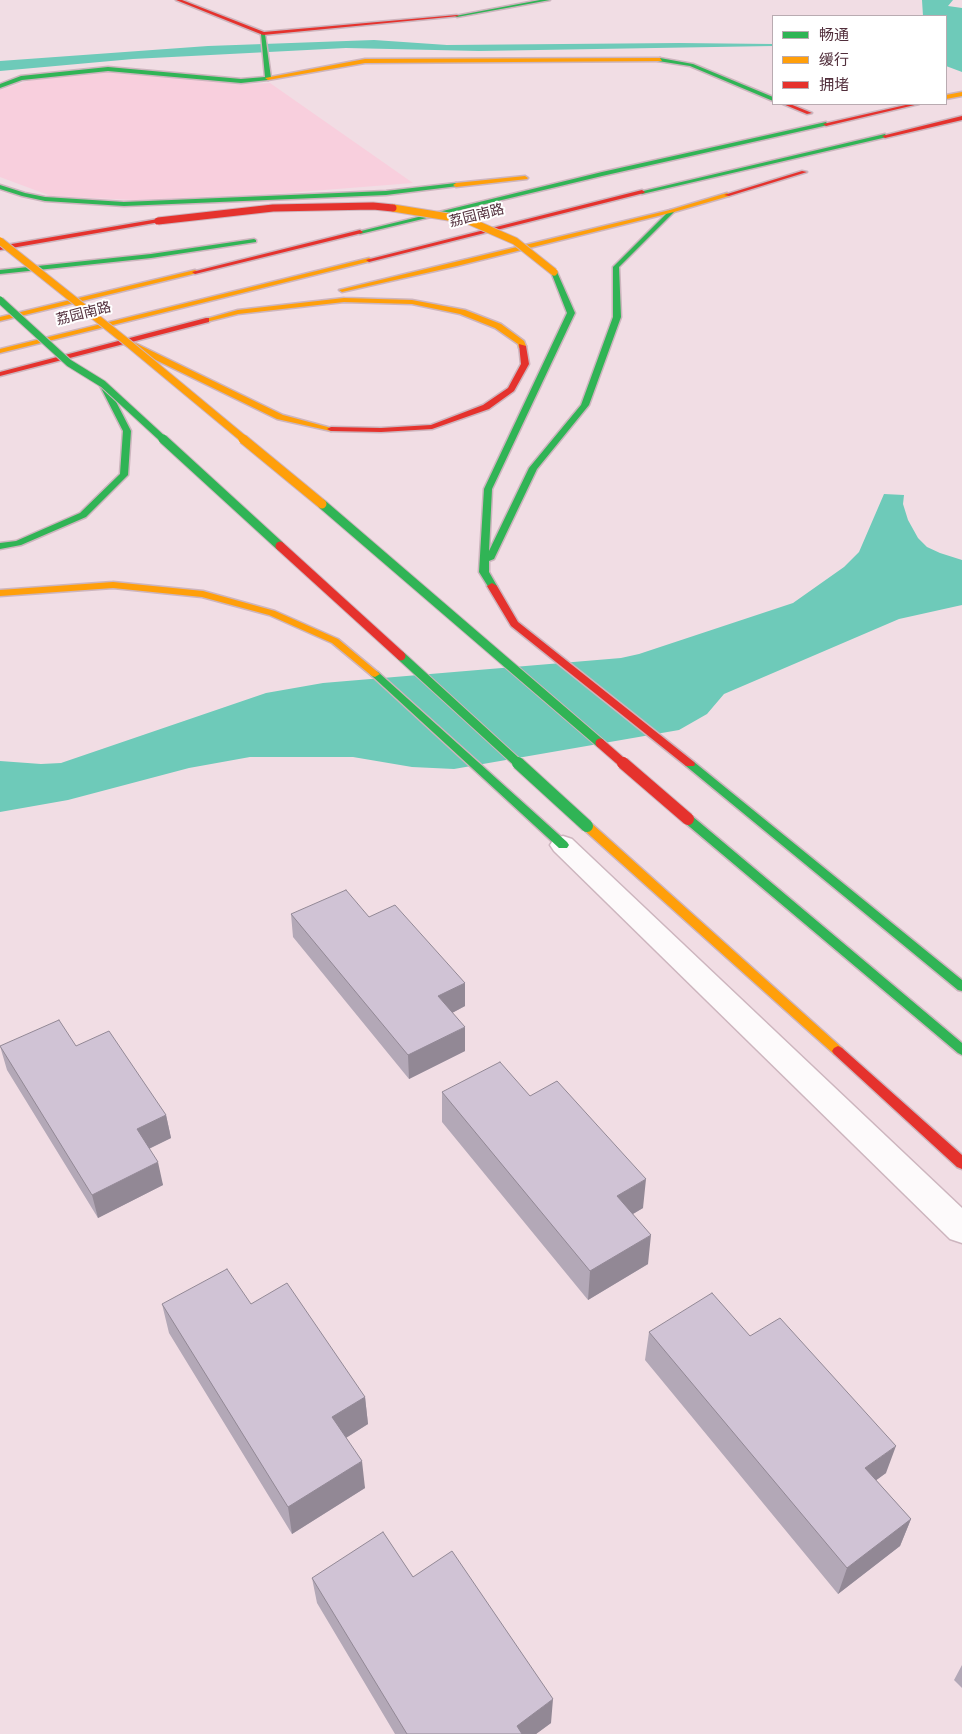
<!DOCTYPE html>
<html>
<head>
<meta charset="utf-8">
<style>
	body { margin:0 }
	#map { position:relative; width:962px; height:1734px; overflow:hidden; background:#f1dde4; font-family:Spectral,"Noto Sans SC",serif }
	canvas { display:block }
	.legend { position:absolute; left:772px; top:15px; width:175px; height:90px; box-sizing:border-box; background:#fff; border:1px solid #b9abb1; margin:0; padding:6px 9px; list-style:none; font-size:15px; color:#512e3b }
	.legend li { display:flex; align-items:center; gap:10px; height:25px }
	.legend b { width:25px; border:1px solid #b9abb1 }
</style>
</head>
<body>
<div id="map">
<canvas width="962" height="1734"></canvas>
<ul class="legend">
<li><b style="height:6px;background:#30b455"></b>畅通</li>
<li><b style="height:6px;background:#ff9f0a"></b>缓行</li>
<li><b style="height:6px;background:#e5322d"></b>拥堵</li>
</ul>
</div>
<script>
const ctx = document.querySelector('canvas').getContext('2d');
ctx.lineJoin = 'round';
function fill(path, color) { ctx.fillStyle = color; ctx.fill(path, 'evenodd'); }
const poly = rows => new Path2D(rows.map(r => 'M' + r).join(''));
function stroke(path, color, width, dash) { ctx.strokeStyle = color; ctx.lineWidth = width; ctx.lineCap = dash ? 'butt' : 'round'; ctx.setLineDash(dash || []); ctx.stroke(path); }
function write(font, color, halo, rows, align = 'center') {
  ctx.font = font + ' Spectral,"Noto Sans SC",serif'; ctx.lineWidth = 4; ctx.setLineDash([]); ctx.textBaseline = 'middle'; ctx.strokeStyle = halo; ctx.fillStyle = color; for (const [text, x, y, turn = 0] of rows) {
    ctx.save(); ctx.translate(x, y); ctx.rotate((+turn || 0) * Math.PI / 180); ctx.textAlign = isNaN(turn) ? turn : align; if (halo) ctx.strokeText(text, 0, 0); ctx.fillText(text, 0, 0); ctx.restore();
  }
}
fill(poly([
	[105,72,247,84,270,83,413,183,286,193,134,200,51,196,0,177,0,90,37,78]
]), '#f8cfdd');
fill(poly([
	[922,0,953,0,948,6,962,8,962,72,946,66,946,16,923,16],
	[374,40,447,45,679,43,773,44,773,46,479,51,346,48,133,59,0,71,0,61,208,46],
	[884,494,904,495,903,504,908,520,918,538,927,547,940,553,962,560,962,605,899,619,724,694,707,714,679,730,454,769,412,767,353,757,250,757,189,768,68,800,0,812,0,761,41,764,61,763,266,693,323,683,621,658,639,654,793,603,844,567,859,552]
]), '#6ecab9');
const street = poly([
	[563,836,572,839,962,1208,962,1243,950,1239,554,851,550,845,554,839,563,836]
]);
const fast = poly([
	[540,0,550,0,457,17,455,16,540,0],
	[263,33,265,34,271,78,268,80,241,83,108,71,22,80,0,88,0,84,21,76,108,67,241,79,265,77,261,34,263,33],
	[660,58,693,64,773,97,773,101,690,66,658,61,660,58],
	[826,122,828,125,602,176,360,234,357,232,602,172,826,122],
	[885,134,887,137,642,194,639,192,885,134],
	[456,183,458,184,458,186,386,195,124,206,45,201,22,196,0,189,0,185,25,193,45,197,124,202,386,191,456,183],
	[670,210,675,211,619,267,621,317,589,405,537,469,494,559,489,561,489,572,497,586,495,588,489,588,479,572,484,489,567,313,551,272,554,270,557,272,575,313,492,489,489,551,529,468,581,405,613,317,613,267,670,210],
	[254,239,256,240,256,242,151,258,0,274,0,270,151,254,254,239],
	[100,382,107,384,131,431,128,475,86,517,21,545,0,549,0,543,16,541,80,513,120,474,123,431,99,384,100,382],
	[375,671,378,672,567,842,569,845,567,848,559,848,372,676,370,674,375,671],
	[690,761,694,762,962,980,962,991,958,990,686,766,685,764,690,761],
	[688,815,692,816,962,1043,962,1055,958,1053,684,822,683,819,684,816,688,815]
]);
const slow = poly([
	[660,58,662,61,365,63,268,80,265,78,365,59,660,58],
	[962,92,962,96,946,99,946,95,962,92],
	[525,176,528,178,527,179,456,187,453,185,456,183,525,176],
	[727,193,730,195,729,196,674,212,457,266,342,292,339,290,670,210,727,193],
	[369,258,371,259,371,261,0,353,0,349,369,258],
	[195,270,197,271,197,273,0,321,0,317,195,270],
	[344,298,412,300,465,310,501,324,524,341,526,346,519,348,518,344,495,328,460,314,412,304,344,302,238,314,206,322,202,320,238,310,344,298],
	[125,341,131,341,283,415,335,429,331,431,277,419,125,345,125,341],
	[113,582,203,591,275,611,338,639,380,674,375,677,372,676,332,643,269,615,202,597,113,588,0,596,0,590,113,582],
	[587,822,591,823,842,1048,844,1051,842,1054,838,1056,834,1054,583,829,582,826,587,822]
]);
const jam = poly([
	[176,0,182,0,264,32,457,15,459,16,263,35,176,0],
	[783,104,790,104,812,113,807,114,783,104],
	[910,104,919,104,826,126,823,124,910,104],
	[962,116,962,120,885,138,882,136,962,116],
	[802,171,807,172,729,196,724,195,802,171],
	[642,190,645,192,644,193,369,262,366,260,642,190],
	[158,219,161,221,160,222,0,250,0,246,158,219],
	[360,230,363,232,362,233,195,274,192,272,360,230],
	[206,318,209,318,209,322,0,376,0,372,206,318],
	[519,344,526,346,529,364,514,391,489,409,432,429,381,432,331,431,327,429,331,427,381,428,431,425,483,405,508,388,521,364,519,344],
	[492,583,497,586,518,622,694,762,695,764,694,766,686,766,511,626,487,586,492,583],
	[838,1046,842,1048,962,1155,962,1169,957,1167,834,1054,832,1051,834,1048,838,1046]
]);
stroke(street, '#cdb5be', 3);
stroke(fast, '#cdb5be', 3);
stroke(slow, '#cdb5be', 3);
stroke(jam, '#cdb5be', 3);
fill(street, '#fdfafb');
fill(fast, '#30b455');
fill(slow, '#ff9f0a');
fill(jam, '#e5322d');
const fastBridgeFar2 = poly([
	[0,300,69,363,103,384,164,440]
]);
const fastBridgeFar1 = poly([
	[163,439,280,546],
	[322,504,600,743],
	[401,656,519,764]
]);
const fastBridge = poly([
	[518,763,587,826]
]);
const slowBridgeFar1 = poly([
	[393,208,467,220,515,241,554,272],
	[0,241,128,343,245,440]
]);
const slowBridge = poly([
	[243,439,322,504]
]);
const jamBridgeFar2 = poly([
	[158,221,273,208,373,206,393,208]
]);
const jamBridgeFar1 = poly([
	[280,546,401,656],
	[600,743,624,764]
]);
const jamBridge = poly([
	[623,763,688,819]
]);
stroke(fastBridgeFar2, '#cdb5be', 9, []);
stroke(fastBridgeFar1, '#cdb5be', 11, []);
stroke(fastBridge, '#cdb5be', 14, []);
stroke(slowBridgeFar1, '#cdb5be', 9, []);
stroke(slowBridge, '#cdb5be', 11, []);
stroke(jamBridgeFar2, '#cdb5be', 9, []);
stroke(jamBridgeFar1, '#cdb5be', 11, []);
stroke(jamBridge, '#cdb5be', 14, []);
stroke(fastBridgeFar2, '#30b455', 7);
stroke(fastBridgeFar1, '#30b455', 9);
stroke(fastBridge, '#30b455', 12);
stroke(slowBridgeFar1, '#ff9f0a', 7);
stroke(slowBridge, '#ff9f0a', 9);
stroke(jamBridgeFar2, '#e5322d', 7);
stroke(jamBridgeFar1, '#e5322d', 9);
stroke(jamBridge, '#e5322d', 12);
fill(poly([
	[291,914,369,917,465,983,465,1006,452,1013,465,1051,409,1079,293,937],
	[0,1046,76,1046,166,1115,171,1138,149,1149,163,1185,98,1218,7,1070],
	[442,1092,530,1096,643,1208,633,1214,648,1264,588,1300,442,1122],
	[162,1304,251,1304,365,1397,368,1424,346,1438,365,1488,292,1534,169,1333],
	[649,1332,750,1336,886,1473,876,1480,911,1519,900,1546,838,1594,645,1360],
	[413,1577,551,1723,536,1734,395,1734,317,1603,312,1578],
	[962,1665,962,1688,954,1680]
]), '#b3a8b7');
fill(poly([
	[465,983,465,1006,439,1020,438,996],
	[465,1027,465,1051,409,1079,408,1055],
	[166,1115,171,1138,142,1152,137,1129],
	[158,1162,163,1185,98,1218,92,1195],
	[646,1179,643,1208,614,1225,617,1196],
	[651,1235,648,1264,588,1300,590,1271],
	[365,1397,368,1424,336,1444,332,1417],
	[896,1446,886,1473,856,1495,865,1468],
	[362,1461,365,1488,292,1534,288,1507],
	[911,1519,900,1546,838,1594,847,1568],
	[553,1699,551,1723,536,1734,517,1734,517,1726]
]), '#928895');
const building = poly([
	[346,890,369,917,395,905,465,983,438,996,465,1027,408,1055,291,914,346,890],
	[59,1020,76,1046,109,1031,166,1115,137,1129,158,1162,92,1195,0,1046,59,1020],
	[500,1062,530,1096,557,1081,646,1179,617,1196,651,1235,590,1271,442,1092,500,1062],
	[227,1269,251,1304,287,1283,365,1397,332,1417,362,1461,288,1507,162,1304,227,1269],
	[712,1293,750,1336,780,1318,896,1446,865,1468,911,1519,847,1568,649,1332,712,1293],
	[383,1532,413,1577,452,1551,553,1699,517,1726,522,1734,407,1734,312,1578,383,1532]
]);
fill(building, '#d0c3d5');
stroke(building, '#928895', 1);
write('14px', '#512e3b', '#fff', [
	["荔园南路",477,217,-14],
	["荔园南路",84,315,-14]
]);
</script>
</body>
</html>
